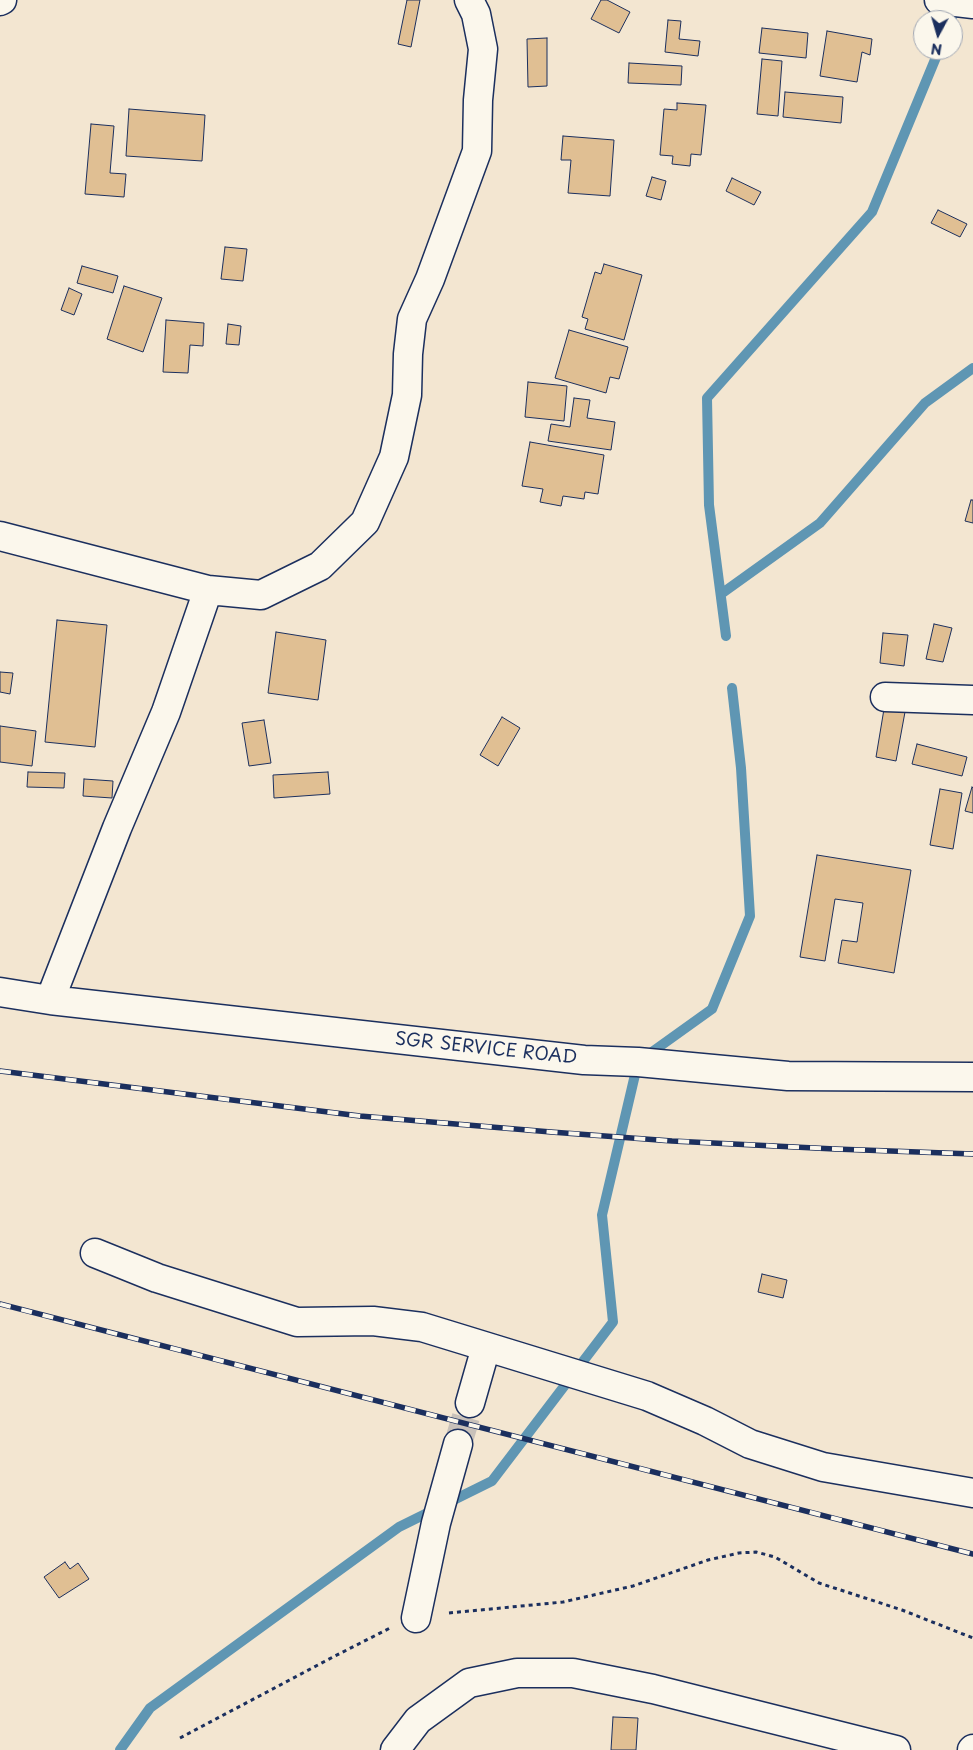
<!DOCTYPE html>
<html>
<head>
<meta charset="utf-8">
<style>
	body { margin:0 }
	#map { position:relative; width:973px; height:1750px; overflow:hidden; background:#f3e6d1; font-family:"Playpen Sans",sans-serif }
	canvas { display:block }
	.north { position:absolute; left:913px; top:10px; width:50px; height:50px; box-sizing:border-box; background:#fbf7ec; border:1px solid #a1a7b3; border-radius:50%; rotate:186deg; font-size:14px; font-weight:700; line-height:20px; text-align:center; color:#1b2f5e }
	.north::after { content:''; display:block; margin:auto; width:18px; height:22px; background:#1b2f5e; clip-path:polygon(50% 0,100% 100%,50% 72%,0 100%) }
</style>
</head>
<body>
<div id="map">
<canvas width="973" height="1750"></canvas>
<div class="north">N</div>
</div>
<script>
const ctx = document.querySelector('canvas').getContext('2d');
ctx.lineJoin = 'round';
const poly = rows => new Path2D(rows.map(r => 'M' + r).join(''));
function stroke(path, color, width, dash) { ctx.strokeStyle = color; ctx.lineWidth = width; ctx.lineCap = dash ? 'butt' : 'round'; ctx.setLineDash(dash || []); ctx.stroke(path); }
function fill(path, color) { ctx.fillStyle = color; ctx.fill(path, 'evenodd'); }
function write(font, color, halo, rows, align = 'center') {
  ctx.font = font + ' "Playpen Sans",sans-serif'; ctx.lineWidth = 5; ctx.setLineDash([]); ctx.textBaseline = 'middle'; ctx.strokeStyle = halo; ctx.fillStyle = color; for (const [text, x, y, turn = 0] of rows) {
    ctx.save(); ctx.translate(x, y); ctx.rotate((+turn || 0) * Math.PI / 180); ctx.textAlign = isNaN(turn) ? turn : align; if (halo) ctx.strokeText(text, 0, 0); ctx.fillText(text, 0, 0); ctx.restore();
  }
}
stroke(poly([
	[951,20,957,3],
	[721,594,820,523,925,403,973,368],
	[726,636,709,505,707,398,872,212,939,50],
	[120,1750,150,1708,399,1527,492,1481,613,1322,602,1215,638,1062,712,1009,750,916,741,768,732,688]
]), '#5f96b3', 10);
const building = poly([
	[407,0,420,0,411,47,398,44,407,0],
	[601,0,607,0,630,12,619,33,591,19,601,0],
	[668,20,681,21,679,39,700,41,698,56,665,52,668,20],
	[762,28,808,33,806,58,759,53,762,28],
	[827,31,872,39,870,55,862,52,857,82,820,76,827,31],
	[547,38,547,86,528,87,527,39,547,38],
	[762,59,782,61,778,116,757,114,762,59],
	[629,63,682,66,681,85,628,83,629,63],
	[785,92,843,97,841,123,783,117,785,92],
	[677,103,706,105,701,155,691,154,690,166,672,164,673,156,660,155,664,109,677,110,677,103],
	[129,109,205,115,202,161,126,156,129,109],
	[91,124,114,126,110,173,126,174,124,197,85,194,91,124],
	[563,136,614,140,610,196,568,193,571,160,561,160,563,136],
	[652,177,666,181,661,200,646,196,652,177],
	[732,178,761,192,754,205,726,191,732,178],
	[938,210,967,224,960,237,931,223,938,210],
	[225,247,247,249,243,281,221,279,225,247],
	[604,264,642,275,624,340,585,329,588,319,582,317,595,272,601,274,604,264],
	[82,266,118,276,113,293,77,283,82,266],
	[124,286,162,298,143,352,107,339,124,286],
	[69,288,82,294,74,315,61,310,69,288],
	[166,320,204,323,203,346,190,345,188,373,163,372,166,320],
	[228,324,241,326,239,345,226,344,228,324],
	[569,330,628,347,619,379,610,377,606,393,555,378,569,330],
	[528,382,567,386,564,421,525,417,528,382],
	[574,398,590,400,587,418,615,422,611,450,548,441,551,424,570,427,574,398],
	[530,442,604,455,598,494,585,492,584,499,563,496,561,506,540,502,543,489,522,486,530,442],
	[971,500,973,500,973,523,965,521,971,500],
	[57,620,107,625,95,747,45,742,57,620],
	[934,624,952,628,943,662,926,659,934,624],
	[276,632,326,640,318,700,268,693,276,632],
	[883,633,908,635,904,666,880,663,883,633],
	[0,672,13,673,10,694,0,692,0,672],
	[884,709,905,712,896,761,876,757,884,709],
	[502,717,520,728,498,766,480,755,502,717],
	[264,720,271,763,249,766,242,723,264,720],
	[0,726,36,731,32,766,0,762,0,726],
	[917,744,967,757,962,776,912,764,917,744],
	[28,772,65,773,64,788,27,787,28,772],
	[328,772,330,794,274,798,273,775,328,772],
	[84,779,113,781,112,798,83,796,84,779],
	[972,787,973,788,973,813,965,811,972,787],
	[940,789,962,793,953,849,930,845,940,789],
	[817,855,911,870,894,973,838,963,842,940,857,942,863,903,835,899,825,961,800,957,817,855],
	[762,1274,787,1280,783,1298,758,1292,762,1274],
	[65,1562,70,1569,78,1563,89,1579,59,1598,44,1577,65,1562],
	[613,1717,638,1718,636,1750,611,1750,613,1717]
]);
fill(building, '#e0bf93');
stroke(building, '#1b2f5e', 1);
stroke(poly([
	[458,1444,470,1403]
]), '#c8c1ba', 28, [28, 14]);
const minor = poly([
	[939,0,973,4],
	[0,1,2,0],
	[0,536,208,590,261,595,320,566,365,522,394,457,407,395,408,354,412,319,430,279,477,151,478,100,483,49,476,14,469,0],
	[885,697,973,700],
	[0,992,50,1000,584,1060,638,1062,788,1076,973,1077],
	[50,1000,117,828,166,712,208,590],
	[95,1253,157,1278,297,1322,373,1321,422,1327,647,1396,705,1421,750,1444,823,1467,973,1493],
	[470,1403,486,1347],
	[416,1618,436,1523,458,1444],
	[395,1750,418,1720,469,1683,517,1673,573,1673,653,1689,896,1750],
	[972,1750,973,1749]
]);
stroke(minor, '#1b2f5e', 31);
stroke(poly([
	[449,1613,563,1602,633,1586,708,1560,739,1553,756,1552,775,1557,819,1583,902,1610,973,1638],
	[180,1738,333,1657,390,1628]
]), '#1b2f5e', 3, [4, 4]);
stroke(minor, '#fbf7ec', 28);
const rail = poly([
	[0,1071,360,1116,551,1132,672,1141,835,1149,973,1154],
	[0,1304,973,1554]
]);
stroke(rail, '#1b2f5e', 5.5);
stroke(rail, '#fbf7ec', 4, [11]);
write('18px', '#1b2f5e', '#fbf7ec', [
	["SGR SERVICE ROAD",486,1049,6]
]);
</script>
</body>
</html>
